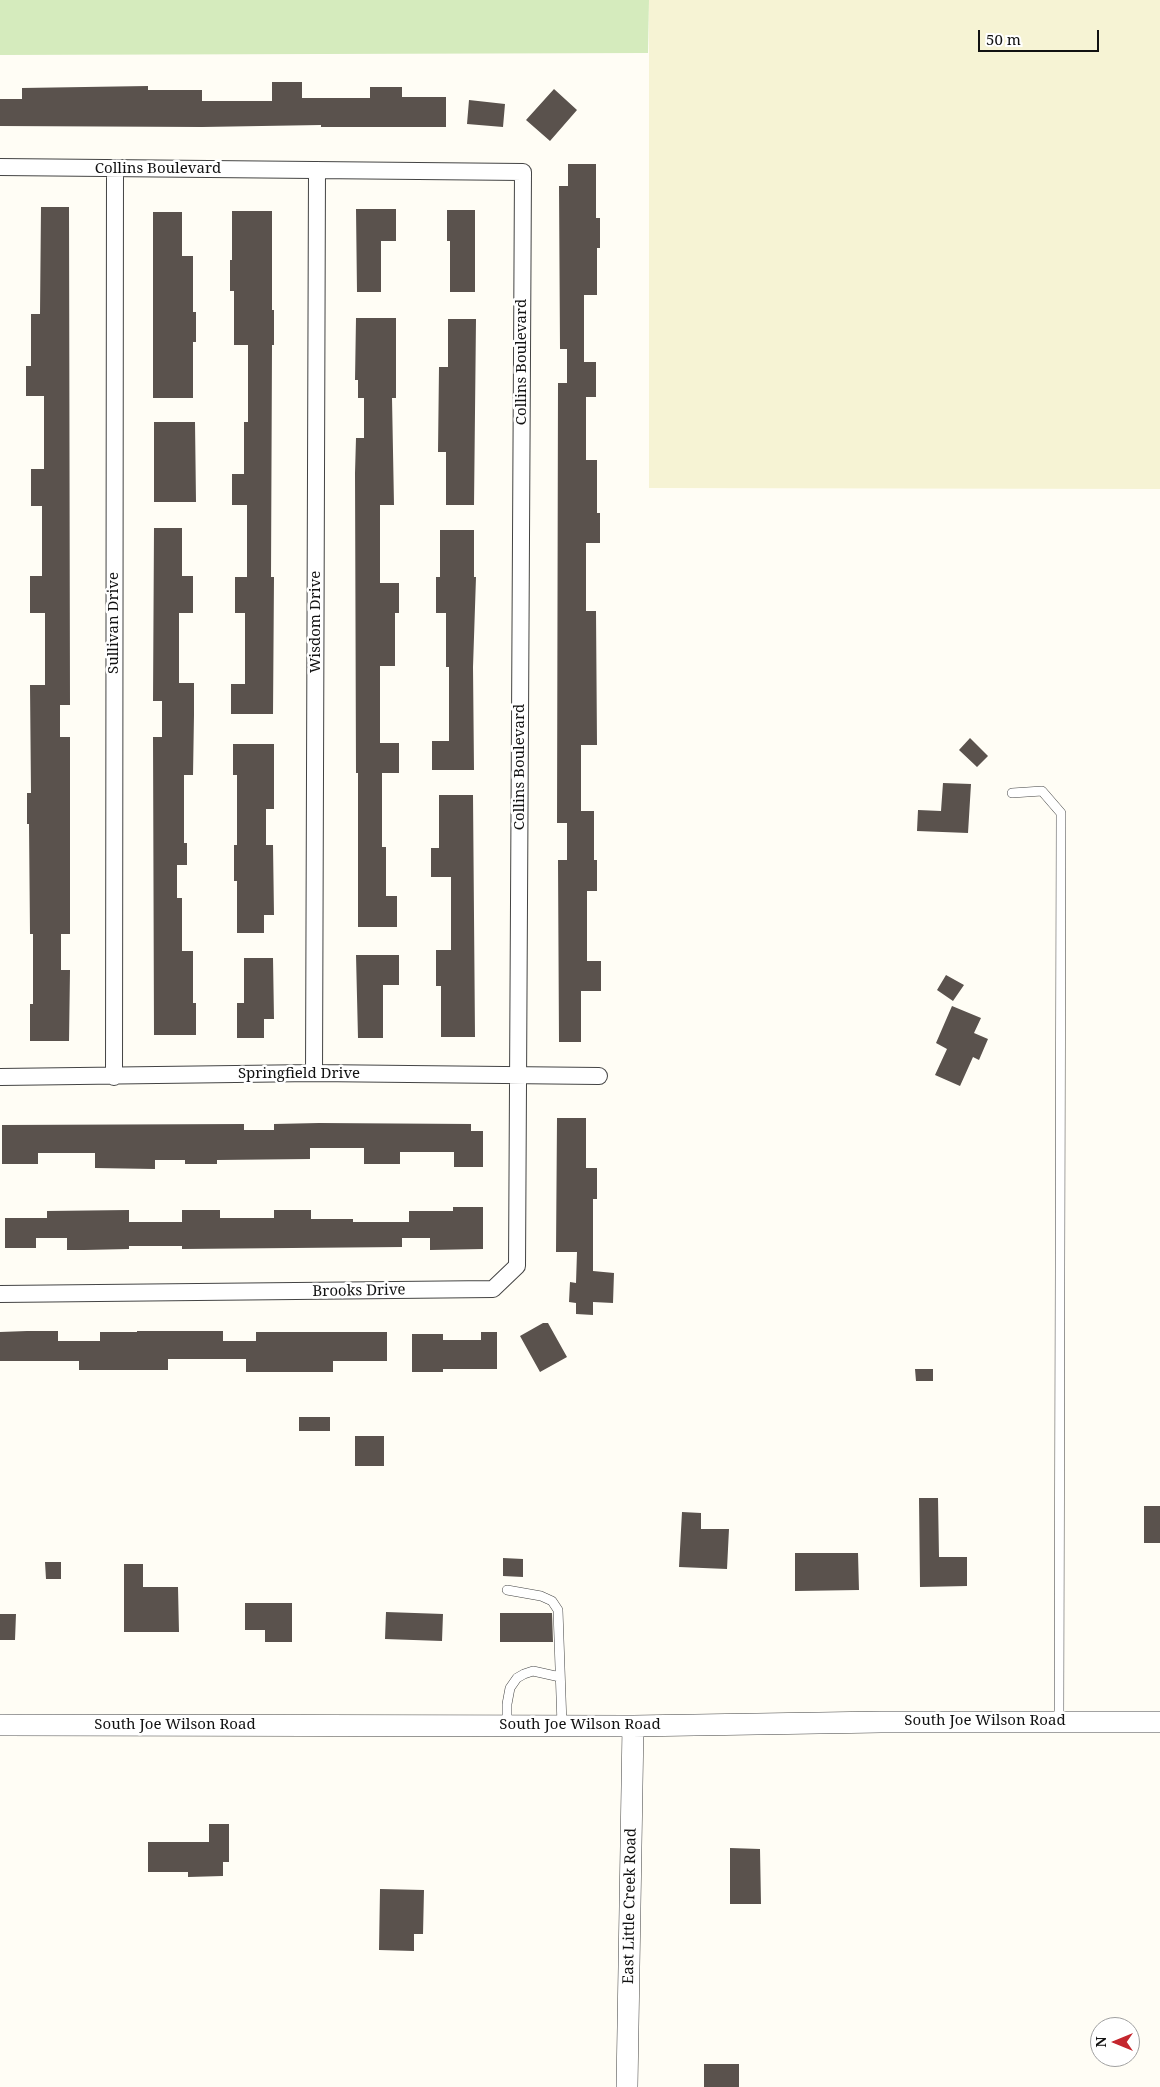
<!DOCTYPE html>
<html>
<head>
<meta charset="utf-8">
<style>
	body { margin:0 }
	#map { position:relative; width:1160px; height:2087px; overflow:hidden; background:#fffdf5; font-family:"Noto Serif",serif }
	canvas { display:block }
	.north { position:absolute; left:1090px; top:2017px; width:50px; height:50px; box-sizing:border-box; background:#fff; border:1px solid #a0a0a0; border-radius:50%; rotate:270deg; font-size:14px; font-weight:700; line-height:20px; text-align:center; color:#111 }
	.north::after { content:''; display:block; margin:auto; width:18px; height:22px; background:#c4262e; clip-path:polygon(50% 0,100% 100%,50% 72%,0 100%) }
	.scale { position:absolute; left:978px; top:30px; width:121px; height:22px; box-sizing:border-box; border:2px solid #111; border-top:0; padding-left:6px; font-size:15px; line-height:18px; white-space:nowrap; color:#111; -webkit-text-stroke:4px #fff; paint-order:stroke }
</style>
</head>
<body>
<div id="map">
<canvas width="1160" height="2087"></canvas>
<div class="north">N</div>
<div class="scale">50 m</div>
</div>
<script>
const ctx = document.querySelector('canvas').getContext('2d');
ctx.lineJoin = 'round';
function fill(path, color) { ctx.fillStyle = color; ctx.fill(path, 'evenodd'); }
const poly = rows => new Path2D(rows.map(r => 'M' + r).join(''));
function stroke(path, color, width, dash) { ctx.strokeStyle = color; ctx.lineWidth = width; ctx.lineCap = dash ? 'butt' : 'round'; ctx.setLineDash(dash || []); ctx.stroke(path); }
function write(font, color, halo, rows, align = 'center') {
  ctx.font = font + ' "Noto Serif",serif'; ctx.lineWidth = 5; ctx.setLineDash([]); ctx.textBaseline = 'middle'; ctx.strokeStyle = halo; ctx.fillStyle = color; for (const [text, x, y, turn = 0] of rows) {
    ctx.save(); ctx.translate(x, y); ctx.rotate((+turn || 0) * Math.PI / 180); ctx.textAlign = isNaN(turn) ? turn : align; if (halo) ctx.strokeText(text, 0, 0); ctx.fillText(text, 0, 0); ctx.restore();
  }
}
fill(poly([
	[649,0,1160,0,1160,489,649,488]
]), '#f6f3d4');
fill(poly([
	[0,0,649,0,648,53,0,55]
]), '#d5ebbd');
fill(poly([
	[272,82,302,82,302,98,370,98,370,87,402,87,402,97,446,97,446,127,321,127,321,125,202,127,0,126,0,99,22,99,22,88,148,86,148,90,202,90,202,101,272,101],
	[554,89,577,110,550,141,526,120],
	[469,100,505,104,503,127,467,124],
	[568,164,596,164,596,218,600,218,600,248,597,248,597,295,584,295,584,362,596,362,596,397,586,397,586,460,597,460,597,513,600,513,600,543,586,543,586,611,596,611,597,745,581,745,581,811,594,811,594,860,597,860,597,891,587,891,587,961,601,961,601,991,581,991,581,1042,559,1042,558,860,567,860,567,823,557,823,558,383,567,383,567,349,560,349,559,186,568,186],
	[41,207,69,207,70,705,60,705,60,737,70,737,70,934,61,934,61,970,70,970,69,1041,30,1041,30,1004,33,1004,33,934,30,934,29,824,27,824,27,793,31,793,30,685,45,685,45,613,30,613,30,576,42,576,42,506,31,506,31,469,44,469,44,396,26,396,26,366,31,366,31,314,40,314],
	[356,209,396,209,396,241,381,241,381,292,357,292],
	[447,210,475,210,475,292,450,292,450,241,447,241],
	[232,211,272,211,272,310,274,310,274,345,272,345,271,577,274,577,273,714,231,714,231,684,245,684,245,613,235,613,235,577,247,577,247,505,232,505,232,474,244,474,244,422,248,422,248,345,234,345,234,291,230,291,230,260,232,260],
	[153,212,182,212,182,256,193,256,193,312,196,312,196,342,193,342,193,398,153,398],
	[356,318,396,318,396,398,392,398,394,505,380,505,380,583,399,583,399,613,395,613,395,666,380,666,380,743,399,743,399,773,382,773,382,847,386,847,386,896,397,896,397,927,358,927,358,773,356,773,355,473,356,438,364,438,364,398,358,398,358,380,355,380],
	[448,319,476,319,474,505,446,505,446,452,438,452,439,367,448,367],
	[154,422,195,422,196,502,154,502],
	[154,528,182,528,182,576,193,576,193,613,179,613,179,683,194,683,194,715,193,775,184,775,184,843,187,843,187,865,177,865,177,898,182,898,182,951,193,951,193,1003,196,1003,196,1035,154,1035,153,737,162,737,162,701,153,701],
	[440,530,474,530,474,577,476,577,473,667,474,770,432,770,432,741,449,741,449,667,446,667,446,613,436,613,436,577,440,577],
	[970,738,988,756,977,767,959,750],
	[233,744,274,744,274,809,266,809,266,845,273,845,274,915,264,915,264,933,237,933,237,881,234,881,234,845,237,845,237,775,233,775],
	[943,783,971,784,968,833,917,831,918,810,941,811],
	[439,795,473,795,475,1037,441,1037,441,986,436,986,436,950,451,950,451,877,431,877,431,848,439,848],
	[356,955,399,955,399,985,383,985,383,1038,358,1038],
	[244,958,273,958,274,1019,264,1019,264,1038,237,1038,237,1003,244,1003],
	[946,975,964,985,953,1001,937,990],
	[952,1006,981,1018,974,1033,988,1039,979,1060,973,1057,960,1086,935,1075,947,1049,936,1043],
	[557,1118,586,1118,586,1168,597,1168,597,1199,593,1199,593,1271,614,1273,613,1303,593,1302,593,1315,576,1314,576,1303,569,1302,570,1282,576,1283,577,1252,556,1252],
	[319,1123,471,1124,471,1131,483,1131,483,1167,454,1167,454,1152,400,1152,400,1164,364,1164,364,1148,310,1148,310,1159,217,1160,217,1164,185,1164,185,1160,155,1160,155,1169,95,1168,95,1153,38,1153,38,1164,2,1164,2,1125,244,1124,244,1130,274,1130,274,1124],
	[453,1207,483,1207,483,1249,430,1250,430,1238,402,1238,402,1247,182,1249,182,1246,129,1246,129,1249,84,1250,67,1250,67,1238,36,1238,36,1248,5,1248,5,1218,47,1218,47,1211,129,1210,129,1222,182,1222,182,1210,220,1210,220,1218,274,1218,274,1210,311,1210,311,1219,353,1219,353,1222,409,1222,409,1211,453,1211],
	[543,1323,548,1323,567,1357,540,1372,520,1336],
	[27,1331,58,1331,58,1341,100,1341,100,1332,137,1332,137,1331,223,1331,223,1341,256,1341,256,1332,387,1332,387,1361,333,1361,333,1372,246,1372,246,1359,168,1359,168,1370,79,1370,79,1361,0,1361,0,1332],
	[481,1332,497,1332,497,1369,443,1369,443,1372,412,1372,412,1334,443,1334,443,1340,481,1340],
	[915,1369,933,1369,933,1381,916,1381],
	[299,1417,330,1417,330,1431,299,1431],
	[355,1436,384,1436,384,1466,355,1466],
	[919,1498,938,1498,939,1557,967,1557,967,1586,920,1587],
	[1144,1506,1160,1506,1160,1543,1144,1543],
	[682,1512,701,1513,701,1529,729,1529,727,1569,679,1567],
	[795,1553,858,1553,859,1590,795,1591],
	[503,1558,523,1559,523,1577,503,1576],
	[45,1562,61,1562,61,1579,46,1579],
	[124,1564,143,1564,143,1587,178,1587,179,1632,124,1632],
	[245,1603,292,1603,292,1642,265,1642,265,1630,245,1630],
	[386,1612,443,1614,442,1641,385,1639],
	[500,1613,552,1613,553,1642,500,1642],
	[0,1614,16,1614,15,1640,0,1640],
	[209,1824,229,1824,229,1862,223,1862,223,1876,188,1877,188,1872,148,1872,148,1842,209,1842],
	[730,1848,760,1849,761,1904,730,1904],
	[380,1889,424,1890,423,1934,414,1934,414,1951,379,1950],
	[704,2064,739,2064,739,2087,704,2087]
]), '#5a524d');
const service = poly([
	[1012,793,1042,791,1061,813,1059,1721],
	[507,1590,541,1596,552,1601,558,1610,562,1725],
	[507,1725,507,1704,510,1688,517,1678,524,1674,533,1671,560,1677]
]);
const minor = poly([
	[0,167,523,172,517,1266,493,1289,0,1294],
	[314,1073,317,170],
	[0,1077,314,1073,599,1076],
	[114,1077,115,168]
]);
const tertiary = poly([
	[0,1725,633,1726,881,1722,1160,1722],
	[627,2087,633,1726]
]);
stroke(service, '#444', 10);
stroke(minor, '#444', 18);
stroke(tertiary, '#444', 22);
stroke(service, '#fff', 9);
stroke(minor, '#fff', 16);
stroke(tertiary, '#fff', 21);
write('15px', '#111', '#fff', [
	["Collins Boulevard",158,169],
	["Collins Boulevard",522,362,-90],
	["Wisdom Drive",316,622,-90],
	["Sullivan Drive",114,623,-90],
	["Collins Boulevard",520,767,-90],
	["Springfield Drive",299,1074],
	["Brooks Drive",359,1291,-1],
	["South Joe Wilson Road",985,1721],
	["South Joe Wilson Road",175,1725],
	["South Joe Wilson Road",580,1725],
	["East Little Creek Road",630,1906,-89]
]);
</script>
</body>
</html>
